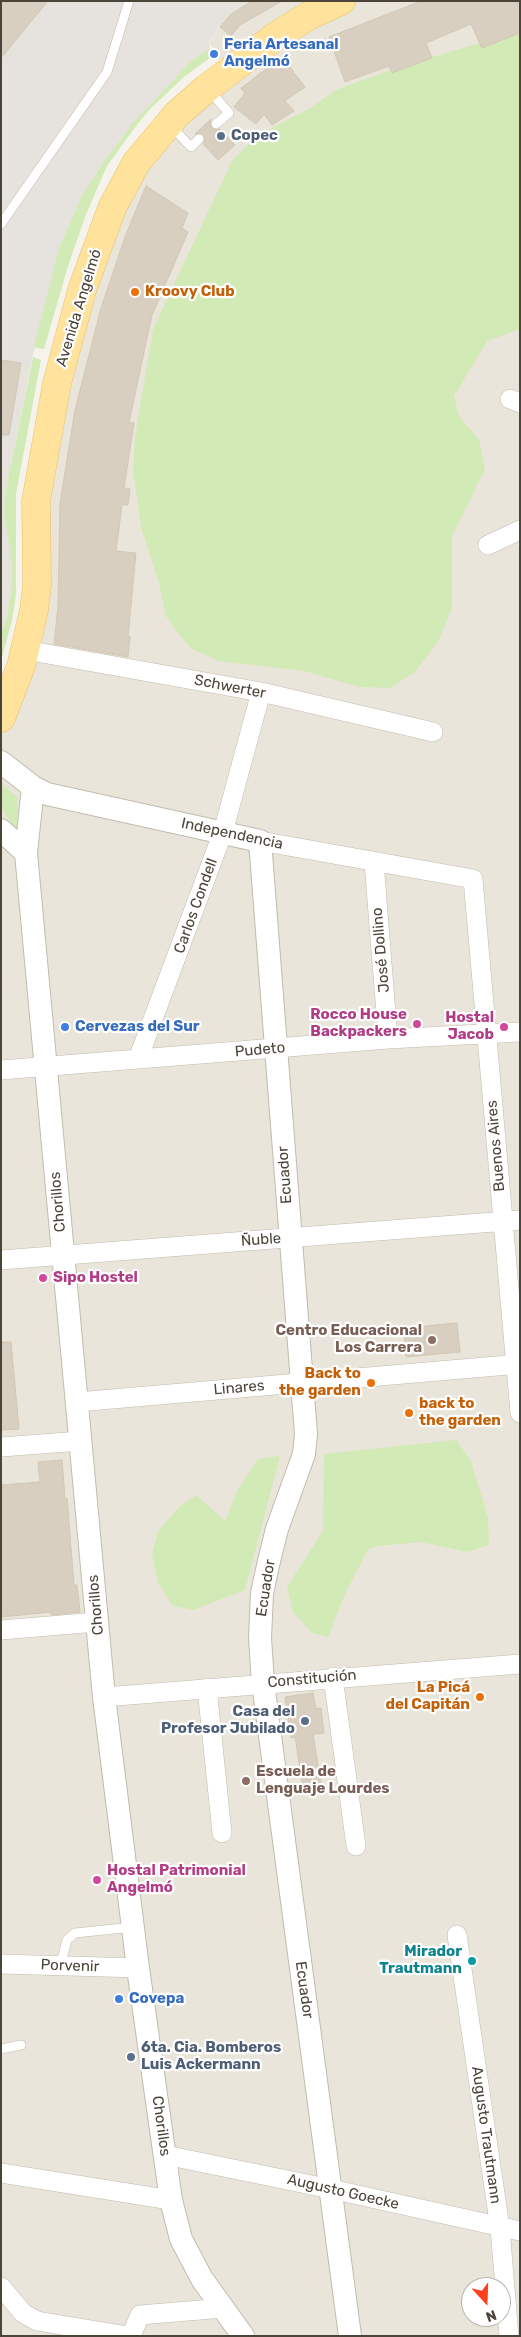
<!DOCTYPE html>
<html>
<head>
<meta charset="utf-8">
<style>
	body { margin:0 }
	#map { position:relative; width:521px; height:2337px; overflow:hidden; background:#f6f3ec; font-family:Rubik,sans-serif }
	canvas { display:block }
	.frame { position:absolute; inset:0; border:2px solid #4b4439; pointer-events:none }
	.north { position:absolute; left:461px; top:2277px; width:50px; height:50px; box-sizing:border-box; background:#fff; border:1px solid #b7b4b0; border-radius:50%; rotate:160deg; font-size:14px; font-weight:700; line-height:20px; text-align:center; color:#4b4439 }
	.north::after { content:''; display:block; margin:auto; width:18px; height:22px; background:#fc3f1d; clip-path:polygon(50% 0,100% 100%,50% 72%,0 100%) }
</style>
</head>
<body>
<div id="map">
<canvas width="521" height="2337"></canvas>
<div class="frame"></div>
<div class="north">N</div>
</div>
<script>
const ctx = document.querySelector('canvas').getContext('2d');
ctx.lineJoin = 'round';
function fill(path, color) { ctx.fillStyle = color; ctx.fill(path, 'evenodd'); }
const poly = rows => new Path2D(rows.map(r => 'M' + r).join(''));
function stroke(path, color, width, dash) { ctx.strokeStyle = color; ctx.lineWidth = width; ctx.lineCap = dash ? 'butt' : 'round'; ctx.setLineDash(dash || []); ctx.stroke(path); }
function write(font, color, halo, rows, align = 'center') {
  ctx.font = font + ' Rubik,sans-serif'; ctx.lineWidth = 4.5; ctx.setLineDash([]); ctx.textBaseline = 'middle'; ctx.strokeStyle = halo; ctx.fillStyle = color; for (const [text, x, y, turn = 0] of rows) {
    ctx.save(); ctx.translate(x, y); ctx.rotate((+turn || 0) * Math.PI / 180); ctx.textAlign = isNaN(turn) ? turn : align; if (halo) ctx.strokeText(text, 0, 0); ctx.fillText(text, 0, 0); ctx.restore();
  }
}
fill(poly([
	[250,1,520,1,520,2336,1,2336,1,715,13,684,71,288,79,254,93,220,224,64,209,43,230,13],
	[471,2287,501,2287,501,2317,471,2317]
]), '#eae5da');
fill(poly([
	[1,1,250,1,230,13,209,42,210,48,190,62,123,136,82,196,60,245,32,359,6,489,4,513,12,565,11,592,7,617,1,634]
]), '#e6e2dd');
fill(poly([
	[520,31,520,329,487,341,454,396,459,416,479,440,485,469,452,536,452,608,438,642,415,672,390,688,360,687,304,671,219,661,190,648,166,616,159,583,141,527,133,470,135,436,153,329,232,161,258,135,307,110,338,89,399,67],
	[210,48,211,57,184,77,150,109,136,126,107,166,85,217,69,263,44,349,36,348,34,346,60,245,82,196,106,159,133,123,190,62],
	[33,357,41,360,16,494,16,594,12,620,1,661,1,634,7,617,11,592,12,565,4,513,6,489],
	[1,783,17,797,18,823,20,830,14,829,1,806],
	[456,1440,471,1461,488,1518,489,1545,467,1552,421,1542,377,1546,368,1549,345,1594,328,1637,312,1633,293,1612,287,1587,323,1531,324,1454],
	[280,1456,245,1590,193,1610,173,1606,158,1583,152,1554,158,1532,179,1507,196,1495,225,1521,237,1491,258,1459]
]), '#d2eab5');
const building = poly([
	[1,1,48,1,1,58,1,1],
	[252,1,282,1,240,25,231,36,220,27,231,14,252,1],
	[421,1,520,1,520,33,482,48,471,24,426,43,432,58,392,73,389,66,345,82,329,37,421,1],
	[282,57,305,87,285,101,294,111,272,125,264,114,256,124,234,107,245,93,241,88,282,57],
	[211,119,210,125,212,128,217,130,220,129,235,145,218,160,203,144,205,140,204,135,200,133,195,134,211,119],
	[146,186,188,213,182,228,188,232,152,315,129,422,134,423,124,488,130,489,128,505,122,505,116,551,136,553,128,636,130,636,128,657,54,644,58,606,60,503,75,410,101,308,126,234,146,186],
	[1,360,21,363,9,435,1,435,1,360],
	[457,1323,460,1352,406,1357,404,1328,457,1323],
	[1,1342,11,1342,19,1429,1,1430,1,1342],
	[62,1460,65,1498,67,1498,74,1585,77,1585,80,1612,51,1615,51,1612,1,1617,1,1485,40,1482,38,1462,62,1460],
	[313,1693,316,1709,321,1708,324,1733,313,1734,322,1790,304,1793,295,1737,291,1738,285,1697,313,1693]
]);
fill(building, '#d8cfc1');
stroke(building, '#d3c7b4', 1);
const service = poly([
	[209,90,229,113,216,124],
	[170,125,191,147,199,139],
	[1,224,107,72,129,1],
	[60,1966,67,1940,75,1933,133,1927],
	[1,2049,21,2045]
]);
const minor = poly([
	[510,399,520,403],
	[488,545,520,530],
	[25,650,261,692,433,732],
	[260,841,473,879,520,1413],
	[374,862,388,1039],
	[138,1059,223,832,261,692],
	[1,1070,388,1039,520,1032],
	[1,1260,520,1220],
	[77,1402,520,1364],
	[1,1447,81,1441],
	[1,1630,97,1622],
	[333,1677,356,1846],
	[207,1688,222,1833],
	[104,1697,520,1664],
	[457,1935,500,2228,509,2336],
	[1,1964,138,1968],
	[165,2155,331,2189,520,2231],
	[1,2173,171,2200],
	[1,2287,23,2313,37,2321,128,2336],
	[131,2336,140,2315,224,2308]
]);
const tertiary = poly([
	[1,762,33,787,47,794,260,841,306,1434,304,1454,277,1529,269,1561,262,1593,260,1638,263,1683,350,2336],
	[33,787,26,853,104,1697,138,1968,171,2200,181,2239,202,2279,243,2336],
	[1,830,26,853]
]);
const primary = poly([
	[1,718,21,666,34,610,37,585,36,501,57,383,82,290,112,208,136,163,177,114,207,88,276,36,310,15,341,1]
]);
stroke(service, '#c2bbae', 10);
stroke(minor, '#c2bbae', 20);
stroke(tertiary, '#c2bbae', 24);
stroke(primary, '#e6c16a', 29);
stroke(service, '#fff', 9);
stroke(minor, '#fff', 19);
stroke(tertiary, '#fff', 22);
stroke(primary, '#ffe39c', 28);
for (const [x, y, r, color] of [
	[214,54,5,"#3f7fe0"],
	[221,136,5,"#5c6f8a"],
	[135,292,5,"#e8710a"],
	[417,1024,5,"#d1479c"],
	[65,1027,5,"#3f7fe0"],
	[504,1027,5,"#d1479c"],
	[43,1278,5,"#d1479c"],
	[432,1340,5,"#8d6e63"],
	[371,1383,5,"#e8710a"],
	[409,1413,5,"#e8710a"],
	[480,1697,5,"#e8710a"],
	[305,1721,5,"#5c6f8a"],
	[246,1781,5,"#8d6e63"],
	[97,1880,5,"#d1479c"],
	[472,1961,5,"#0f9aa8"],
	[119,1999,5,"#3f7fe0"],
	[131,2057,5,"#5c6f8a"]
]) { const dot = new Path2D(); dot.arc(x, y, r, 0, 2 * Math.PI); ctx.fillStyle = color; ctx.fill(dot); stroke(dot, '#fff', 2); }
write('bold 15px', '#366cbe', '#fff', [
	["Feria Artesanal",224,45],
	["Angelmó",224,62],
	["Cervezas del Sur",75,1027],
	["Covepa",129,1999]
], 'left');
write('bold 15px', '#4e5e75', '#fff', [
	["Copec",231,136],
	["Casa del",295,1712,"right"],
	["Profesor Jubilado",295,1729,"right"],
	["6ta. Cia. Bomberos",141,2048],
	["Luis Ackermann",141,2065]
], 'left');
write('bold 15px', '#c56008', '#fff', [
	["Kroovy Club",145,292],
	["Back to",361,1374,"right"],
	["the garden",361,1391,"right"],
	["back to",419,1404],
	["the garden",419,1421],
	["La Picá",470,1688,"right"],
	["del Capitán",470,1705,"right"]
], 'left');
write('15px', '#4b4439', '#fff', [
	["Avenida Angelmó",79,308,-73],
	["Schwerter",230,687,11],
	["Independencia",232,834,12],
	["Carlos Condell",196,906,-70],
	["José Dollino",381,950,-95],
	["Pudeto",260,1050,-5],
	["Buenos Aires",496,1146,-95],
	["Ecuador",285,1175,-94],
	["Chorillos",58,1202,-95],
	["Ñuble",261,1240,-4],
	["Linares",239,1388,-5],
	["Ecuador",266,1588,-81],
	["Chorillos",96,1605,-95],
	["Constitución",312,1679,-5],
	["Porvenir",70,1966,2],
	["Ecuador",304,1990,82],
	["Chorillos",161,2126,82],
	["Augusto Trautmann",486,2135,82],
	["Augusto Goecke",343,2192,13]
]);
write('bold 15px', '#b23c85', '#fff', [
	["Rocco House",407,1015],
	["Backpackers",407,1032],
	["Hostal",494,1018],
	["Jacob",494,1035],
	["Sipo Hostel",53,1278,"left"],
	["Hostal Patrimonial",107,1871,"left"],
	["Angelmó",107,1888,"left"]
], 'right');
write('bold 15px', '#785e54', '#fff', [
	["Centro Educacional",422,1331],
	["Los Carrera",422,1348],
	["Escuela de",256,1772,"left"],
	["Lenguaje Lourdes",256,1789,"left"]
], 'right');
write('bold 15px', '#0d838f', '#fff', [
	["Mirador",462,1952],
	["Trautmann",462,1969]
], 'right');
</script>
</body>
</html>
